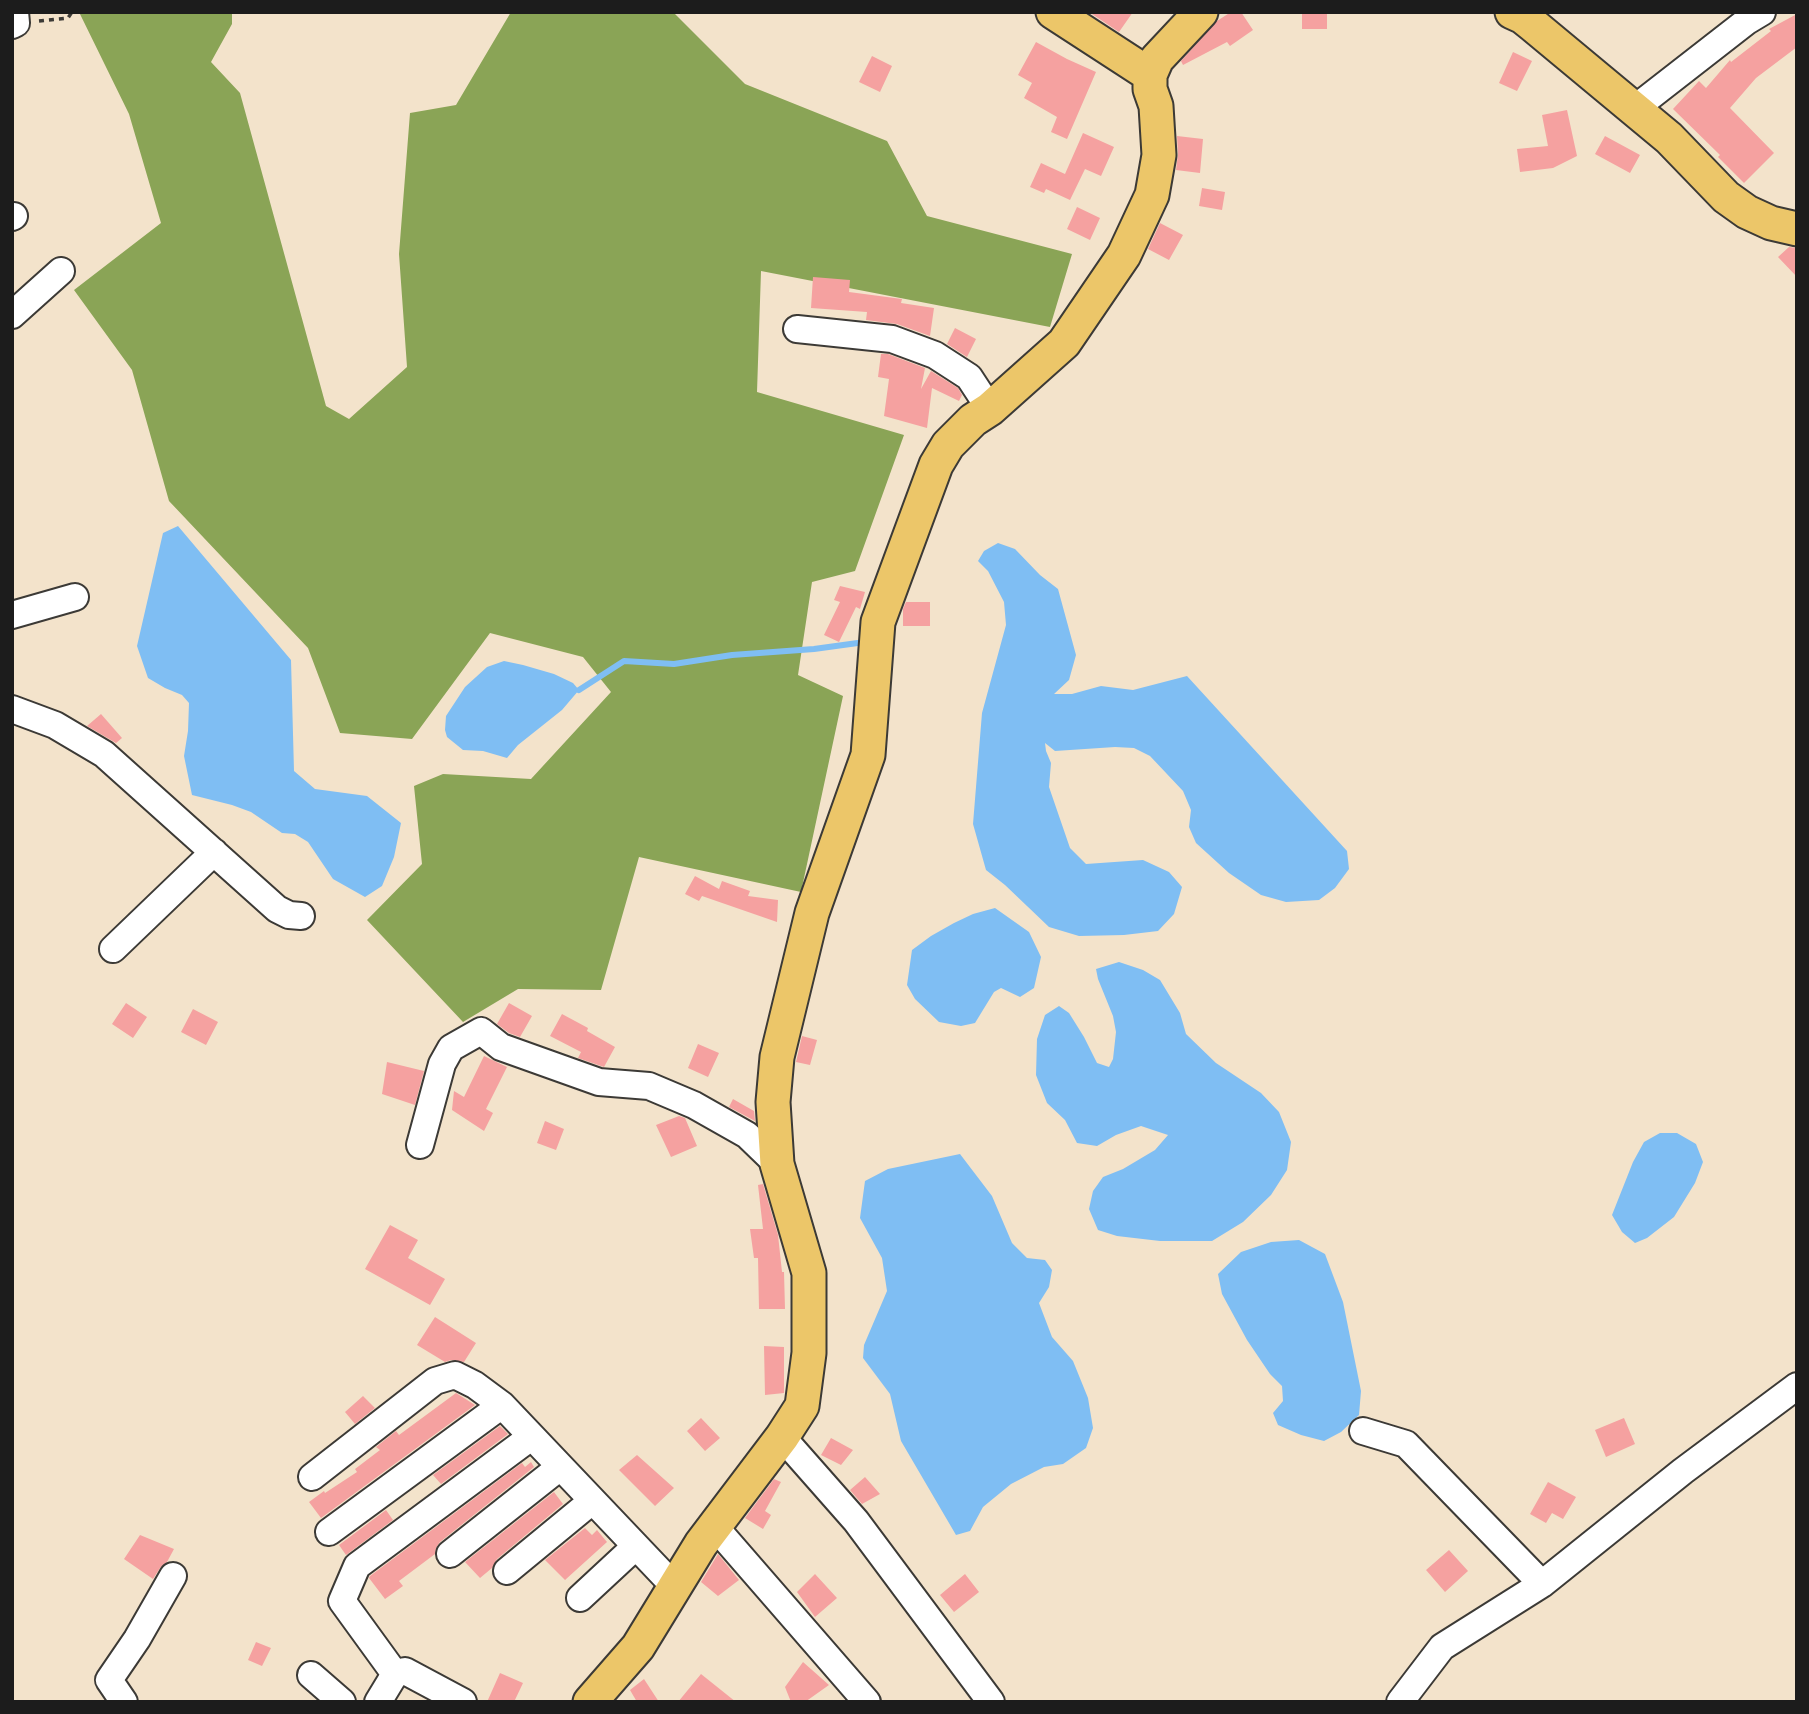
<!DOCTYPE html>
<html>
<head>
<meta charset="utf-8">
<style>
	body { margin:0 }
	#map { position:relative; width:1809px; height:1714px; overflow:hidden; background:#f3e3cb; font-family:Pangolin,sans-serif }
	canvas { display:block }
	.frame { position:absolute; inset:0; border:14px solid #1c1c1c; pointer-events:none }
</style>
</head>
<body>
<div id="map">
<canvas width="1809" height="1714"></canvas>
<div class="frame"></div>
</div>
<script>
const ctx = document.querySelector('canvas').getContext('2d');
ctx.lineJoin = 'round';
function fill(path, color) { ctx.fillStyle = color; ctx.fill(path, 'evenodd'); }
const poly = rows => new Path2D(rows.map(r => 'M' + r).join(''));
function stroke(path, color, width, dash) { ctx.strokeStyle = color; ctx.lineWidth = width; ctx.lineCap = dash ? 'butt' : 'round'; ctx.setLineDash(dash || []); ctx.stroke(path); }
fill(poly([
	[79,12,232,12,232,24,211,62,240,93,326,406,349,419,407,367,399,254,410,113,456,105,511,12,673,12,745,84,887,141,927,216,1072,254,1050,327,761,271,757,392,904,435,855,571,812,582,798,675,843,696,801,892,639,857,601,990,518,989,463,1022,367,920,422,864,414,786,443,774,531,779,611,692,583,657,490,633,412,739,340,733,308,648,169,501,132,370,74,290,161,223,129,114]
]), '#8aa456');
fill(poly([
	[178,526,291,660,294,771,315,789,367,796,401,823,394,857,382,886,365,897,333,879,308,842,295,834,282,833,251,812,232,805,192,795,184,756,188,731,189,703,182,695,165,688,148,678,137,646,163,533],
	[998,543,1015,549,1040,575,1058,589,1076,655,1069,680,1054,694,1072,694,1101,686,1133,690,1187,676,1347,851,1349,869,1335,888,1319,900,1286,902,1261,895,1229,873,1196,843,1189,827,1191,810,1183,791,1150,756,1134,748,1115,747,1055,751,1045,743,1046,751,1051,763,1049,787,1070,848,1086,864,1143,860,1169,872,1182,887,1174,914,1158,931,1124,935,1079,936,1049,927,1005,885,986,870,973,824,982,713,1006,625,1004,602,988,571,978,561,984,551],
	[504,661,523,665,554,674,573,683,579,690,562,710,518,745,507,758,483,751,463,750,447,737,445,730,446,716,465,687,487,667],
	[995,908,1029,932,1041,957,1034,988,1020,997,1001,988,994,992,975,1023,961,1026,939,1022,915,999,907,985,912,950,931,936,954,923,973,914],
	[1119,962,1143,970,1160,980,1180,1013,1186,1034,1216,1063,1261,1093,1279,1112,1291,1142,1287,1170,1271,1195,1243,1222,1212,1241,1160,1241,1117,1236,1098,1230,1089,1209,1093,1191,1103,1177,1123,1169,1155,1150,1168,1135,1141,1126,1116,1135,1097,1146,1077,1143,1065,1120,1047,1103,1036,1075,1037,1039,1045,1015,1059,1006,1069,1013,1084,1037,1097,1063,1109,1067,1113,1059,1116,1032,1113,1016,1098,979,1096,969],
	[1660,1133,1677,1133,1696,1144,1703,1162,1695,1183,1674,1217,1647,1238,1635,1243,1622,1232,1612,1215,1633,1162,1644,1142],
	[960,1154,992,1196,1012,1243,1027,1258,1045,1260,1052,1270,1049,1287,1039,1303,1052,1337,1073,1361,1088,1398,1093,1428,1086,1448,1063,1464,1044,1467,1011,1484,983,1507,970,1531,956,1535,901,1441,890,1394,863,1358,864,1345,887,1291,882,1258,860,1218,865,1181,888,1169],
	[1299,1240,1325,1254,1343,1302,1361,1391,1359,1415,1341,1432,1324,1441,1301,1435,1278,1425,1273,1413,1283,1401,1282,1386,1270,1374,1247,1340,1222,1294,1218,1274,1241,1252,1271,1242]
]), '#7fbef3');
stroke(poly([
	[579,690,624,661,674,664,732,655,814,649,865,642]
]), '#7fbef3', 6);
fill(poly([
	[1089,12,1133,12,1119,32],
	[1231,12,1241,12,1253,30,1230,46,1227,42,1183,65,1181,61,1217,21],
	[1302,12,1327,12,1327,29,1302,29],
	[1797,14,1797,47,1756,78,1730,108,1774,153,1744,183,1718,157,1720,155,1673,109,1699,81,1706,88,1730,60,1731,62,1771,31,1769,29],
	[1036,42,1067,59,1096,72,1067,139,1051,132,1057,117,1024,98,1032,83,1018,75],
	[1513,52,1532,61,1517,91,1499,83],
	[872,56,892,66,880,92,859,82],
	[1567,110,1577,156,1553,168,1520,172,1517,149,1548,146,1542,115],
	[1083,133,1114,147,1101,176,1085,169,1070,200,1046,189,1044,193,1030,187,1041,163,1065,174],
	[1177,136,1203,139,1200,173,1176,170,1178,154],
	[1605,136,1640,155,1630,173,1595,154],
	[1202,188,1225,192,1222,210,1199,206],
	[1077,207,1100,218,1090,240,1067,229],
	[1160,223,1183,235,1169,260,1148,249],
	[1789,247,1797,248,1797,277,1778,257],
	[813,277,850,280,849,292,902,299,901,303,934,308,930,336,897,324,866,320,867,312,811,308],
	[955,328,976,339,967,357,947,344],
	[881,354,888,354,925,368,921,389,931,371,958,388,962,395,959,401,932,388,927,428,884,416,889,379,878,377],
	[840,586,865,592,860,609,856,607,839,642,824,635,840,602,834,600],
	[906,602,930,602,930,626,903,626,903,609],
	[101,714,122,738,116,743,87,726],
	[695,876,719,889,722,881,750,891,748,896,778,900,777,922,702,896,699,901,685,894],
	[126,1003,147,1017,133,1038,112,1024],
	[509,1003,532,1016,520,1037,509,1033,497,1024],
	[193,1009,218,1022,206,1045,181,1032],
	[562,1014,588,1028,587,1031,615,1047,604,1067,578,1058,581,1052,550,1036],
	[802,1036,817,1040,810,1065,796,1062],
	[698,1044,719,1053,708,1077,688,1068],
	[484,1056,507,1067,486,1109,493,1113,484,1131,452,1110,454,1091,464,1097],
	[387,1062,424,1071,415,1105,382,1094],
	[733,1099,754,1111,755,1121,729,1107],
	[679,1116,685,1118,697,1146,671,1157,656,1125],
	[545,1121,564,1129,556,1150,537,1143],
	[763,1184,778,1235,782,1272,784,1272,785,1309,759,1309,758,1258,754,1258,750,1229,763,1229,758,1185],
	[390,1225,418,1240,408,1258,445,1279,430,1305,365,1269],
	[435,1317,476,1343,464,1362,451,1360,445,1362,417,1345],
	[764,1346,784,1347,784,1393,765,1395],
	[456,1393,475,1405,321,1518,309,1502,324,1491,325,1493,357,1472,355,1469,380,1450,376,1447,396,1431,399,1435],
	[363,1396,375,1408,355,1424,345,1412],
	[701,1418,720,1438,705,1451,687,1431],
	[1624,1418,1635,1444,1606,1457,1595,1430],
	[500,1426,508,1434,441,1484,433,1475],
	[831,1438,853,1450,841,1465,821,1455],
	[637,1455,674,1488,655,1506,619,1470],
	[531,1462,534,1467,440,1542,436,1548,435,1554,399,1581,403,1586,385,1599,369,1578,370,1576,522,1463,525,1467],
	[865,1477,880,1494,862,1504,850,1490],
	[774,1479,781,1482,765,1511,771,1515,763,1529,745,1518],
	[1548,1482,1576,1497,1563,1519,1552,1513,1546,1523,1530,1514],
	[554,1492,563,1504,497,1559,492,1568,480,1578,465,1562],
	[386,1510,393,1520,346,1555,339,1545],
	[585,1528,592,1535,597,1530,607,1542,565,1580,545,1560],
	[140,1535,174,1549,167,1562,160,1568,153,1579,124,1559],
	[1449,1550,1468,1571,1445,1592,1426,1570],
	[718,1554,739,1580,718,1596,701,1582],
	[815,1574,837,1598,815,1617,797,1592],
	[965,1574,979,1592,954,1612,940,1595],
	[256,1642,271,1648,262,1666,248,1660],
	[803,1662,829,1685,805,1702,791,1702,785,1687],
	[500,1673,523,1683,514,1702,487,1702],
	[701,1674,736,1702,678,1702],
	[644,1679,659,1702,637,1702,630,1690]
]), '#f5a1a0');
const minor = poly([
	[12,25,16,23,15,12],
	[1634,109,1747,21,1762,12],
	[12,217,14,216],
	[12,315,61,271],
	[797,329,892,339,935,355,969,377,990,409],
	[12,615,75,597],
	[12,709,55,725,104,754,277,909,289,915,301,916],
	[113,949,214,852],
	[420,1145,442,1064,451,1048,481,1031,501,1047,599,1082,649,1086,694,1105,747,1135,777,1164],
	[1363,1431,1406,1444,1542,1584],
	[782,1437,856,1521,991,1702],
	[312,1477,435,1381,455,1375,475,1385,502,1405,675,1587],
	[715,1527,867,1702],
	[329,1532,502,1405],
	[450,1554,560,1467],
	[507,1571,592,1501],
	[580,1598,636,1546],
	[395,1674,342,1601,357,1566,531,1437],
	[311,1675,342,1702],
	[124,1702,109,1680,137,1639,173,1576],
	[378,1702,395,1674,405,1671,463,1702],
	[1400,1702,1442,1647,1542,1584,1683,1471,1797,1386]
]);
const major = poly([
	[1053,12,1150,75],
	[1512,12,1523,17,1533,25,1669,138,1726,197,1747,212,1771,223,1797,229],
	[590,1702,638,1647,701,1544,782,1437,802,1406,809,1353,809,1273,777,1164,773,1102,777,1057,812,913,868,755,878,622,936,465,948,445,973,420,990,409,1064,343,1124,255,1152,195,1159,155,1156,106,1150,89,1150,75,1157,59,1201,12]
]);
stroke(minor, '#3c3a36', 30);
stroke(major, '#3c3a36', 37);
stroke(poly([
	[39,21,68,18,72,12]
]), '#3c3a36', 3.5, [5, 5]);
stroke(minor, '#fff', 26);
stroke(major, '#ecc669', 33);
</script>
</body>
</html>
